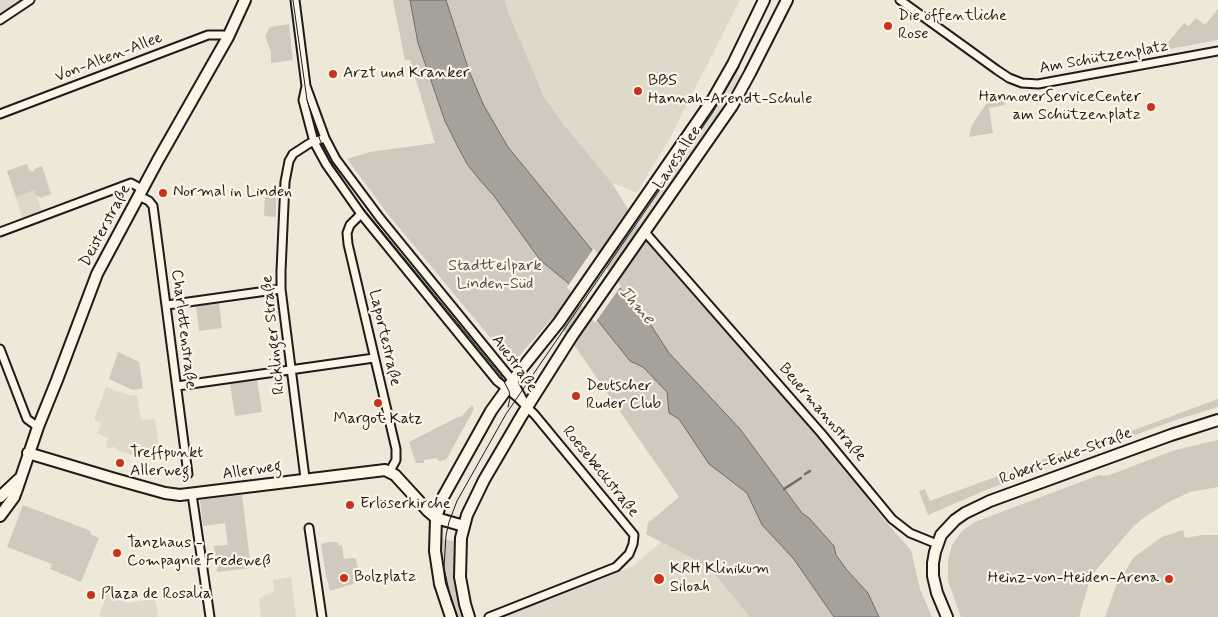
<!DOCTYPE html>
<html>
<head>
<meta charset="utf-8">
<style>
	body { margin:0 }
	canvas { display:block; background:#eee8d9 }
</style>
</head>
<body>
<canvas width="1218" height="617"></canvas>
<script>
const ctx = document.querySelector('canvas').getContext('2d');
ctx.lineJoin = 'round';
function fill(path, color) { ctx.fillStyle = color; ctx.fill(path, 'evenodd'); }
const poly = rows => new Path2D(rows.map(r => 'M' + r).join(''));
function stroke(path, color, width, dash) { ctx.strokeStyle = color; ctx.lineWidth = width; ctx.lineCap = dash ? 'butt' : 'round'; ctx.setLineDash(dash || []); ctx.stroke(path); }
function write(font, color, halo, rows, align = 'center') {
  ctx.font = font + ' Mynerve,sans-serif'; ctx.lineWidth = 4.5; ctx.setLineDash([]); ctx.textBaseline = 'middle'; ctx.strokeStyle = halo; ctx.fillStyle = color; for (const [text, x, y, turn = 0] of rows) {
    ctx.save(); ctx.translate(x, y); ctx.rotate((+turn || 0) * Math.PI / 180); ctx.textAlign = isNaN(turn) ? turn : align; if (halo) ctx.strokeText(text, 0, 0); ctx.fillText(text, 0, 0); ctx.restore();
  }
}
fill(poly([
	[0,0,22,0,0,15],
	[505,0,740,0,670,138,637,193,612,183,564,125,544,97,507,9],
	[733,71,742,77,729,100,610,273,627,234,693,138,722,93],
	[27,164,29,170,33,172,35,169,42,166,51,194,40,198,39,196,37,197,42,212,23,219,7,171],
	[106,387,129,395,137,395,141,420,155,419,160,452,138,455,137,457,116,450,117,448,112,447,111,449,106,447,108,438,97,433,102,423,94,420],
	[661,542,690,557,703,565,718,578,750,617,505,617,633,566],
	[291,577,296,617,261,617,259,598,263,598,263,596,274,591,273,580],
	[104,592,127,601,127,603,155,599,158,617,103,617,99,616,106,597,103,596]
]), '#ded9cb');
fill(poly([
	[393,0,505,0,507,9,544,97,564,125,612,183,651,247,688,290,817,432,885,521,911,550,920,589,932,617,750,617,718,578,703,565,690,557,646,534,648,523,679,497,554,316,512,364,387,213,347,159,370,152,435,143,410,60,405,60],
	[1218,9,1218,40,1165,50,1165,46,1184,23,1189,26,1196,18,1205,25],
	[289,24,293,60,271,63,271,52,265,36,270,27],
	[992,95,997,95,998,100,1004,99,1005,105,989,108,993,133,969,137,972,125],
	[27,164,29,170,33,172,35,169,42,166,51,194,40,198,39,196,37,197,34,190,16,197,7,171],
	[265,197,276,197,276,217,264,216],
	[219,303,222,328,199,331,196,306],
	[118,352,139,362,143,388,133,390,109,379],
	[257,380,262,412,235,416,230,384],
	[1218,399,1218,407,1173,421,986,490,928,515,919,491,925,489,930,501,1052,456,1080,447,1081,449,1085,448],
	[472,405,474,409,446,460,438,461,437,458,424,460,424,463,416,463,409,442,458,417,462,416],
	[1218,440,1218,487,1190,492,1167,503,1143,518,1131,529,1091,576,1079,617,961,617,948,581,948,560,952,545,962,531,975,522,1099,475,1107,476,1175,450],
	[242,495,251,568,217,572,214,546,228,545,225,523,203,526,200,500],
	[23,505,91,531,90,534,99,538,81,582,50,569,52,564,7,547],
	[1183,530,1185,538,1202,535,1218,535,1218,617,1105,617,1116,586,1134,557,1162,537],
	[440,539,455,541,455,579,465,617,455,617,445,588],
	[329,542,338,542,339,546,342,545,344,559,355,558,362,581,330,591,326,576,321,544]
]), '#cfcabd');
const water = poly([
	[410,0,446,0,469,71,484,106,508,147,592,250,607,274,645,316,669,353,740,429,802,513,809,518,834,546,836,555,846,569,868,593,879,617,834,617,793,558,762,525,747,493,709,464,679,419,669,413,667,392,643,367,630,361,567,282,540,260,494,196,479,179,467,164,457,145,445,121,418,43,410,0]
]);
fill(water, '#a7a299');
stroke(water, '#6f6c67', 1);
fill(poly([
	[594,248,609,272,621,286,595,323,567,287]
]), '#eee8d9');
stroke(poly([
	[805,474,810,471],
	[784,489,801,478]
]), '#6f6c67', 2.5);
const street = poly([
	[295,0,306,86,325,138,336,159,380,218,513,381,523,400],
	[900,0,997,70,1009,78,1022,83,1038,84,1218,51],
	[0,20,30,0],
	[306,86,303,100,314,142,326,164,361,214,497,381,517,397,535,415,634,535,633,544,629,554,616,567,489,617],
	[0,114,208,35,224,35,228,37],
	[139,196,149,201,153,206,188,474],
	[361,214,350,225,347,233,348,244,396,449,396,460,390,471],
	[644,231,821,433,892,519,910,533,937,544],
	[0,232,131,183,142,189],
	[167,305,281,289],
	[0,349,25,414,27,419,38,427],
	[177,386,374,358],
	[305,478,281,289,281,271,285,182,289,161,293,154,310,143,325,138],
	[192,494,210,617],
	[309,528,322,617]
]);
const secondary = poly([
	[28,453,115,479,165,493,180,495,385,470,395,475,428,511,436,518,464,526],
	[0,497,19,479],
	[0,516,14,497,17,489,38,427,57,380,97,274,158,160,228,37,245,0],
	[451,617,440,584,435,551,436,518,442,499,491,411,519,372,559,322,713,99,733,64,764,0],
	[469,617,465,604,460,577,461,538,467,515,484,480,522,415,572,336,732,106,750,73,787,0],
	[947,617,937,593,933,576,933,563,935,552,941,535,955,520,965,513,990,501,1171,435,1218,420]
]);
stroke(street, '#1c1c1c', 11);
stroke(secondary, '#1c1c1c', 14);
stroke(street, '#fcf5e5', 7);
stroke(secondary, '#fcf5e5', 10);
stroke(poly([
	[293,0,307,100,320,140,332,166,363,208,501,376,509,391,510,398,508,407],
	[458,617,451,600,444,568,446,535,449,522,457,501,506,414,713,112,739,67]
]), '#1c1c1c', 1);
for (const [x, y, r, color] of [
	[888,26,5,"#c8321e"],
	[333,74,5,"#c8321e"],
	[638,91,5,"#c8321e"],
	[1151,107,5,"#c8321e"],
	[163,193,5,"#c8321e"],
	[576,396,5,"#c8321e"],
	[378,403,5,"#c8321e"],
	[120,463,5,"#c8321e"],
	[350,505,5,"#c8321e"],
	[117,553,5,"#c8321e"],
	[344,578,5,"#c8321e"],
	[659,579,6,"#c8321e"],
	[1169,579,5,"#c8321e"],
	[91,595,5,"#c8321e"]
]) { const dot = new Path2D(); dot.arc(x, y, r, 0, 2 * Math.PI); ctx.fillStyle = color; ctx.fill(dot); stroke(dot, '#fcf5e5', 2); }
write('16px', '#1c1c1c', '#fcf5e5', [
	["Die öffentliche",898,17],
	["Rose",898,35],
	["Arzt und Kranker",343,74],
	["BBS",648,82],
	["Hannah-Arendt-Schule",648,100],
	["HannoverServiceCenter",1141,98,"right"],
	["am Schützenplatz",1141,116,"right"],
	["Normal in Linden",173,193],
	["Deutscher",586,387],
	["Ruder Club",586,405],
	["Margot Katz",378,420,"center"],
	["Treffpunkt",130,454],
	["Allerweg",130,472],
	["Erlöserkirche",360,505],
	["Tanzhaus -",127,544],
	["Compagnie Fredeweß",127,562],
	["KRH Klinikum",670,570],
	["Siloah",670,588],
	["Bolzplatz",354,578],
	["Heinz-von-Heiden-Arena",1159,579,"right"],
	["Plaza de Rosalia",101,595]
], 'left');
write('16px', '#1c1c1c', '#fcf5e5', [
	["Von-Alten-Allee",109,58,-21],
	["Am Schützenplatz",1104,58,-10],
	["Lavesallee",678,158,-56],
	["Deisterstraße",106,226,-62],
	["Charlottenstraße",183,329,83],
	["Ricklinger Straße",274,335,-96],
	["Laportestraße",384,338,77],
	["Auestraße",514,364,54],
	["Beuermannstraße",822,413,49],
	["Robert-Enke-Straße",1066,457,-20],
	["Allerweg",252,471,-8],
	["Roesebeckstraße",600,472,51]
]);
write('16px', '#52504c', '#fcf5e5', [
	["Stadtteilpark",495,267],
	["Linden-Süd",495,285]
]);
write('italic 18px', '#5b5854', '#fcf5e5', [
	["Ihme",636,306,49]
]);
</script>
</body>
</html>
